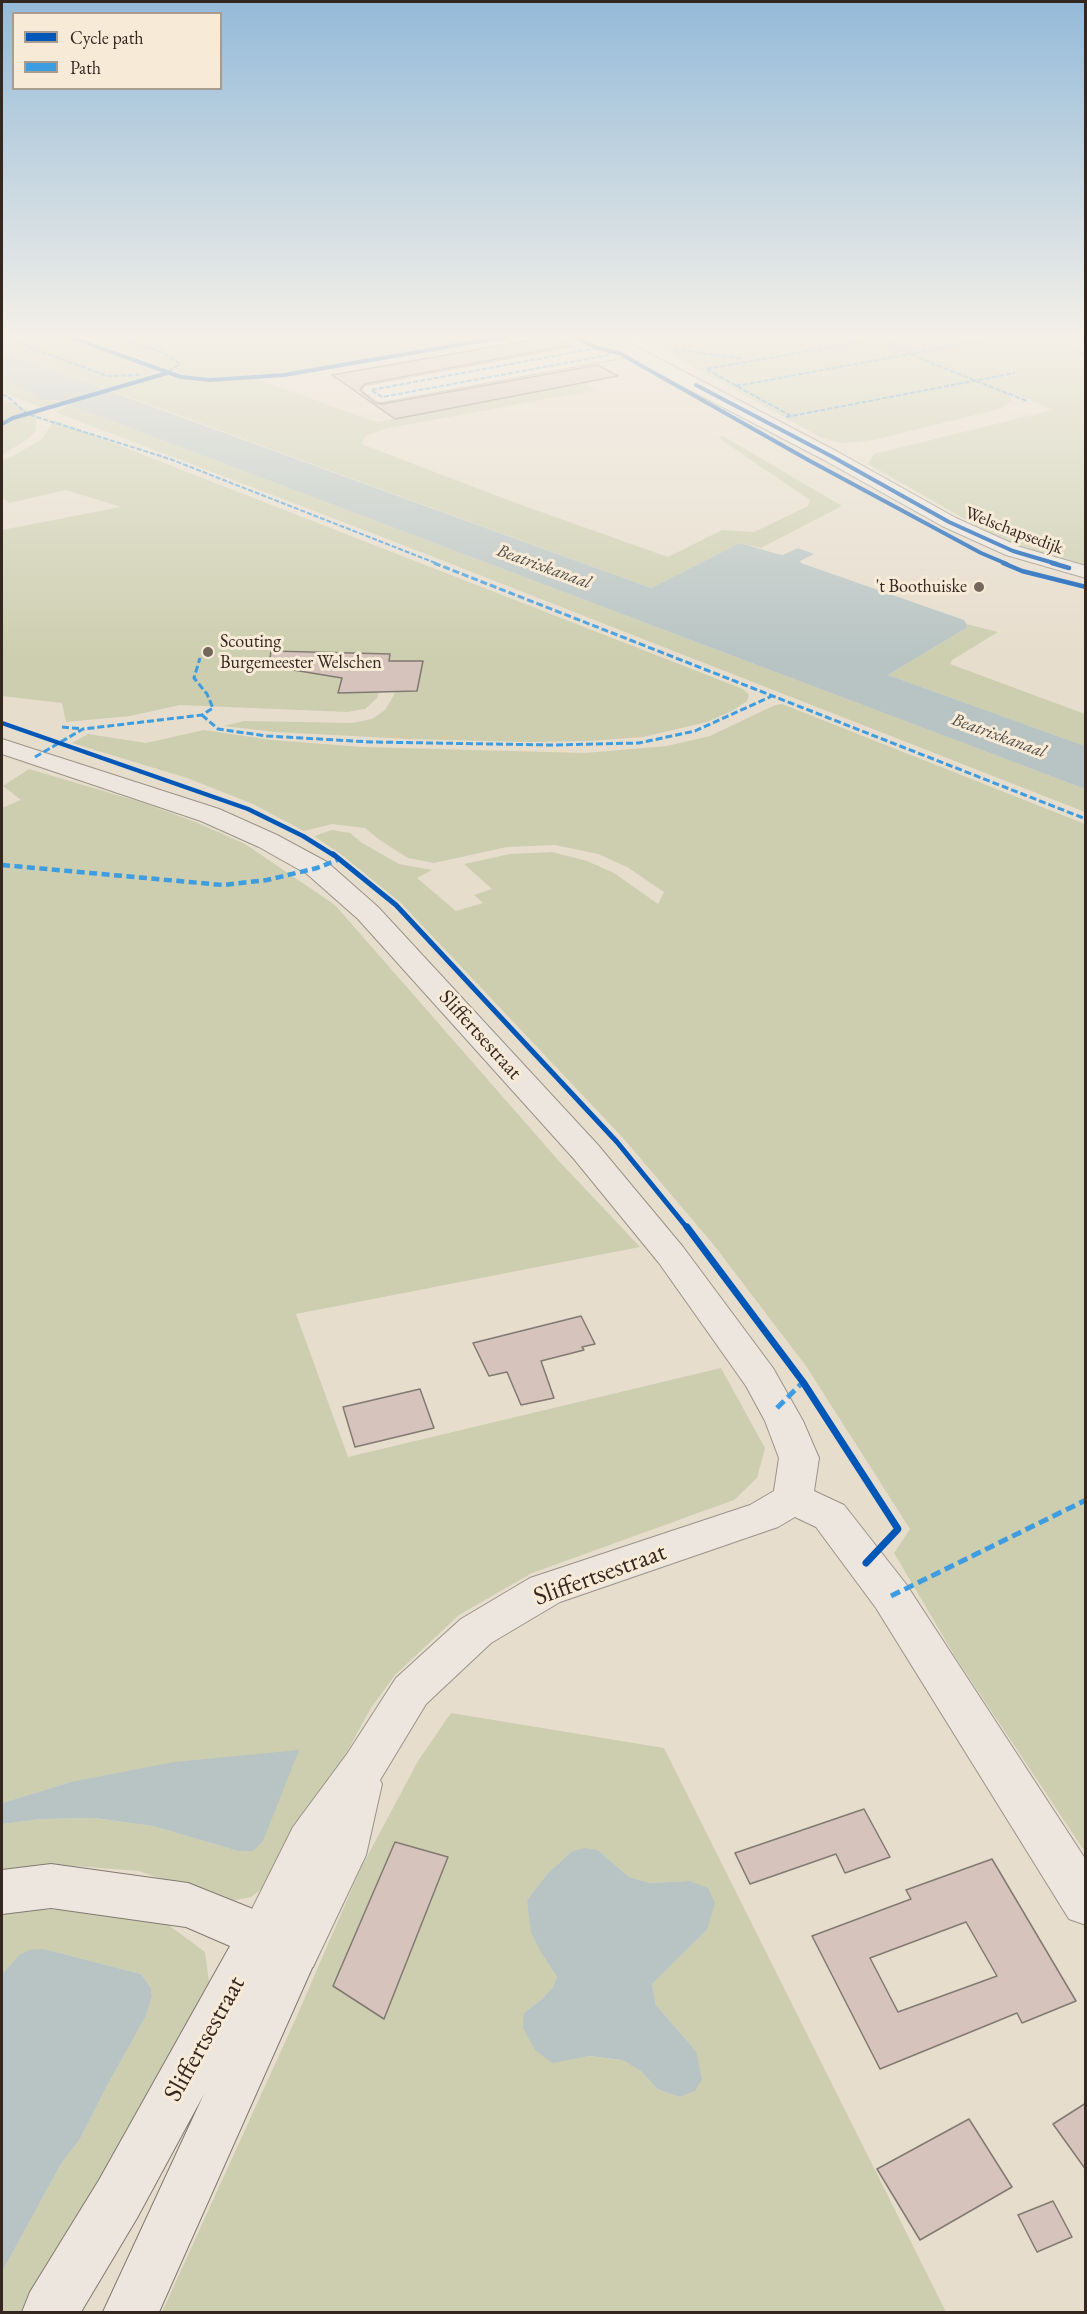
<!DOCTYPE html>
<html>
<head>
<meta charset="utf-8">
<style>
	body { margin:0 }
	#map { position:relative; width:1087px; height:2314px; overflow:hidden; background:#e7ddcd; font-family:"EB Garamond",serif }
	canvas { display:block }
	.frame { position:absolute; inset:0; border:3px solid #342720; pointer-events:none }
	.legend { position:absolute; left:12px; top:12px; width:210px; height:78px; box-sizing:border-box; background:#f7ead7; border:2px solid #a99c8e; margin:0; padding:8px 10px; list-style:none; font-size:18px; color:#342720 }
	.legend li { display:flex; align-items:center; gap:12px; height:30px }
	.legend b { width:30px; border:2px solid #a99c8e }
</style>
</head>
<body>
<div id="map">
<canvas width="1087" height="2314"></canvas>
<div class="frame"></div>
<ul class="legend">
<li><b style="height:8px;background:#0057b8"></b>Cycle path</li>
<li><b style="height:8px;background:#3e9ce0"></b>Path</li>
</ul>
</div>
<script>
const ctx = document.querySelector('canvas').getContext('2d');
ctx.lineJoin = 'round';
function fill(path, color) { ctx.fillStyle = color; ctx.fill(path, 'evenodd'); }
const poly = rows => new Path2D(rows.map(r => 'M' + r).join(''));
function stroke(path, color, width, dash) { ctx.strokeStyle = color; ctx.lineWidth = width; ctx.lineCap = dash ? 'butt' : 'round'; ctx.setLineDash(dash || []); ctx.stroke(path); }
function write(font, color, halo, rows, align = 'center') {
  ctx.font = font + ' "EB Garamond",serif'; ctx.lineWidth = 6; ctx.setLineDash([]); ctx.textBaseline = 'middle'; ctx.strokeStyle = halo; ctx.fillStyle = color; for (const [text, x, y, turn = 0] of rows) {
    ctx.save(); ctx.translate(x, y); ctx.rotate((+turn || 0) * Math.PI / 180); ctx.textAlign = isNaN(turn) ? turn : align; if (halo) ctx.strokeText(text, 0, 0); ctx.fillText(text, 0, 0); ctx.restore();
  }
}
fill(poly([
	[2,336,60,336,157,372,106,389,2,352],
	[82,336,209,336,213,339,227,336,500,336,298,371,212,378,188,376],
	[632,336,1067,336,1085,366,1085,567,1012,546,868,464,874,454,1052,410,1005,389,1013,400,1003,408,874,440,842,443,820,437,654,345],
	[166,375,199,382,257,379,376,422,585,383,595,390,384,429,366,436,361,444,516,503,668,557,722,530,754,532,808,506,810,500,720,439,719,437,723,436,842,506,761,548,740,543,651,588,113,391],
	[2,381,36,394,33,397,40,400,60,402,42,408,2,392],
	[2,399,37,413,35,431,29,438,2,455],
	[69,405,1085,789,1085,812,390,540,55,412],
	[54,420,743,689,749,695,747,701,732,711,707,722,643,737,590,741,527,742,409,739,275,732,224,726,244,721,352,723,372,719,385,710,394,695,402,671,386,671,377,698,365,709,347,712,180,705,130,716,66,722,62,703,2,696,2,530,121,507,66,490,9,503,2,498,2,460,11,457,42,439],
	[967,624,998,632,952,660,950,664,1085,714,1085,746,888,675,968,627],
	[782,704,1085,824,1085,1852,956,1658,894,1553,910,1529,806,1366,713,1244,624,1139,401,903,342,855,314,836,332,830,350,833,362,843,399,864,432,870,417,878,456,911,483,903,474,895,492,889,464,864,510,854,552,852,587,861,614,873,658,904,664,892,627,867,598,854,555,845,507,847,434,863,408,858,381,841,365,828,332,824,304,831,253,804,187,778,72,743,88,734,146,743,204,730,272,740,363,747,585,753,667,746,710,736,775,705],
	[29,769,144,803,198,823,245,844,335,905,558,1160,640,1247,296,1314,348,1457,721,1368,765,1448,757,1478,734,1500,532,1573,459,1615,395,1675,371,1708,279,1875,251,1897,225,1902,139,1871,61,1865,16,1868,2,1871,2,1824,41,1819,95,1818,153,1826,238,1851,71,1782,2,1803,2,808,21,800,3,786],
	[451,1713,664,1748,946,2312,162,2312,296,2018,361,1868,418,1761],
	[598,1850,629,1877,650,1883,690,1881,707,1930,652,1984,656,2005,696,2051,695,2091,680,2097,657,2089,641,2071,622,2060,590,2056,552,2062,524,2013,542,1999,553,1987,557,1977,542,1954,527,1900,547,1874,571,1852],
	[13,1910,66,1910,117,1915,167,1924,205,1952,210,1989,201,2030,31,2290,21,2312,2,2312,2,2272,61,2164,80,2139,108,2084,146,2016,152,1997,151,1988,141,1974,44,1949,19,1955,2,1974,2,1912]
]), '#ccceaf');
fill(poly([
	[2,352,651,588,740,543,777,554,783,555,798,548,814,554,800,561,801,563,964,620,968,627,888,675,1085,746,1085,789,69,405,55,400,40,400,32,397,35,394,2,381],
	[299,1750,263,1841,253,1851,238,1851,153,1826,95,1818,41,1819,2,1824,2,1803,71,1782,174,1762],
	[584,1848,598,1850,629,1877,650,1883,690,1881,708,1888,715,1903,707,1930,652,1984,656,2005,696,2051,702,2079,695,2091,680,2097,657,2089,641,2071,622,2060,590,2056,552,2063,535,2050,523,2028,524,2013,542,1999,553,1987,557,1977,542,1954,531,1932,527,1900,547,1874,571,1852],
	[44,1949,141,1974,151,1988,152,1997,146,2016,108,2084,80,2139,61,2164,2,2272,2,1974,19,1955,30,1950]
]), '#b7c4c3');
const building = poly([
	[554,336,571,345,365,384,360,390,375,403,382,404,598,365,618,376,395,419,332,375,554,336],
	[271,651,390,654,389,661,423,661,417,691,338,693,342,678,269,666,271,651],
	[581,1316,595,1344,582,1347,584,1350,541,1361,554,1398,521,1405,507,1372,489,1376,473,1343,581,1316],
	[420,1389,434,1428,355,1447,343,1407,420,1389],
	[864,1809,890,1857,845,1873,836,1854,750,1884,735,1853,864,1809],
	[395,1842,448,1857,384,2019,333,1986,395,1842],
	[992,1859,1076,2001,1022,2023,1017,2013,880,2069,812,1936,911,1899,906,1890,992,1859],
	[966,1922,997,1976,898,2012,870,1958,966,1922],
	[1086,2103,1086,2170,1053,2124,1086,2103],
	[969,2119,1012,2187,920,2240,877,2169,969,2119],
	[1053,2201,1072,2237,1037,2252,1018,2215,1053,2201]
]);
fill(building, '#d6c3bb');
stroke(building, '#817a72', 1.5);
const street = poly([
	[592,336,612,336,623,340,838,452,956,518,1020,547,1086,566,1086,578,1006,555,942,526,824,460,627,357,382,402,376,401,362,390,365,386,371,385,599,342,592,336],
	[2,739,219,809,277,835,327,862,378,907,598,1145,683,1247,773,1368,803,1421,819,1458,814,1491,844,1505,906,1584,1086,1860,1086,1925,1069,1919,876,1608,816,1527,795,1517,778,1527,560,1602,491,1643,426,1704,380,1780,382,1784,366,1855,313,1967,296,1973,279,1967,274,1955,262,1960,245,1953,238,1937,293,1827,347,1754,396,1678,461,1619,530,1578,750,1505,774,1491,779,1458,765,1421,746,1386,659,1263,574,1159,358,919,307,874,259,847,201,821,2,754,2,739]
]);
const secondary = poly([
	[51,1864,188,1883,313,1933,320,1950,159,2312,103,2312,204,2094,137,2218,81,2312,22,2312,30,2292,99,2180,230,1946,186,1927,51,1908,2,1914,2,1870,51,1864]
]);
const highway = poly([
	[1069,336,1085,336,1086,354,1080,353,1069,336]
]);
stroke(street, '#9a9389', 2);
stroke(secondary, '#817a72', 2);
stroke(highway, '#817a72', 2);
fill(street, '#ece6de');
fill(secondary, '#ece6de');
fill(highway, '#ded6c9');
stroke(poly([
	[111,336,162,352,180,364,166,373],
	[884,336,883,338,889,343,931,363,1027,401],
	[2,337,107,376,139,375],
	[597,348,371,390,382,397,609,355],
	[674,349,743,359],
	[736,386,1002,337],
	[2,395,7,396,27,414,170,459,438,564],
	[791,416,706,369,894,336],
	[786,417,1015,373]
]), '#3e9ce0', 2, [5, 2]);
stroke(poly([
	[434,563,1086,819],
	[202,715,218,729,267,736,371,742,553,745,639,743,695,731,772,696],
	[62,727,83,729],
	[35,757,83,729,202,715,213,708,207,694,194,678,200,658]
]), '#3e9ce0', 3, [7, 3]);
stroke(poly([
	[2,865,223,885,267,880,317,868,340,859]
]), '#3e9ce0', 4.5, [8, 4.5]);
stroke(poly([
	[777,1408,803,1382],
	[891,1596,1086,1500]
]), '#3e9ce0', 5, [10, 5]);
stroke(poly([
	[67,336,181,377,210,380,284,375,510,336],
	[574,336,597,348,619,353,810,461,981,553,1007,564],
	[696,385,831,456,949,522,1013,551,1057,564],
	[2,424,13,418,167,373]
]), '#0057b8', 4);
stroke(poly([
	[1003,563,1022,571,1086,587],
	[1052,563,1069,568],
	[2,723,248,809,303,836,335,856]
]), '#0057b8', 4.5);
stroke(poly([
	[333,854,396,905,617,1142,688,1229]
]), '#0057b8', 5);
stroke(poly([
	[687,1227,803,1382,898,1529,866,1563]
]), '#0057b8', 7);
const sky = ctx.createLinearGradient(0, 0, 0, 659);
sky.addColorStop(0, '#94bad9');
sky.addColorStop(0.51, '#f4f0e8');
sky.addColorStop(1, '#f4f0e800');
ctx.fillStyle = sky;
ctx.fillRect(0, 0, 1087, 659);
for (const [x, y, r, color] of [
	[979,587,6,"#73675d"],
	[208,652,6,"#73675d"]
]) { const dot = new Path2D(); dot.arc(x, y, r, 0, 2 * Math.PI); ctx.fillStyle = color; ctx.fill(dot); stroke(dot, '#f7ead7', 2); }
write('18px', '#342720', '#f7ead7', [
	["Welschapsedijk",1014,531,21]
]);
write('italic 18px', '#504c48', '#f7ead7', [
	["Beatrixkanaal",544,567,20],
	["Beatrixkanaal",999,736,20]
]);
write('18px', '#342720', '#f7ead7', [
	["'t Boothuiske",967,587],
	["Scouting",220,642,"left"],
	["Burgemeester Welschen",220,663,"left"]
], 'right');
write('21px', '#342720', '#f7ead7', [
	["Sliffertsestraat",480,1035,48]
]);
write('26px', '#342720', '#f7ead7', [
	["Sliffertsestraat",600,1575,-20],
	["Sliffertsestraat",205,2039,-61]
]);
</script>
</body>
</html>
